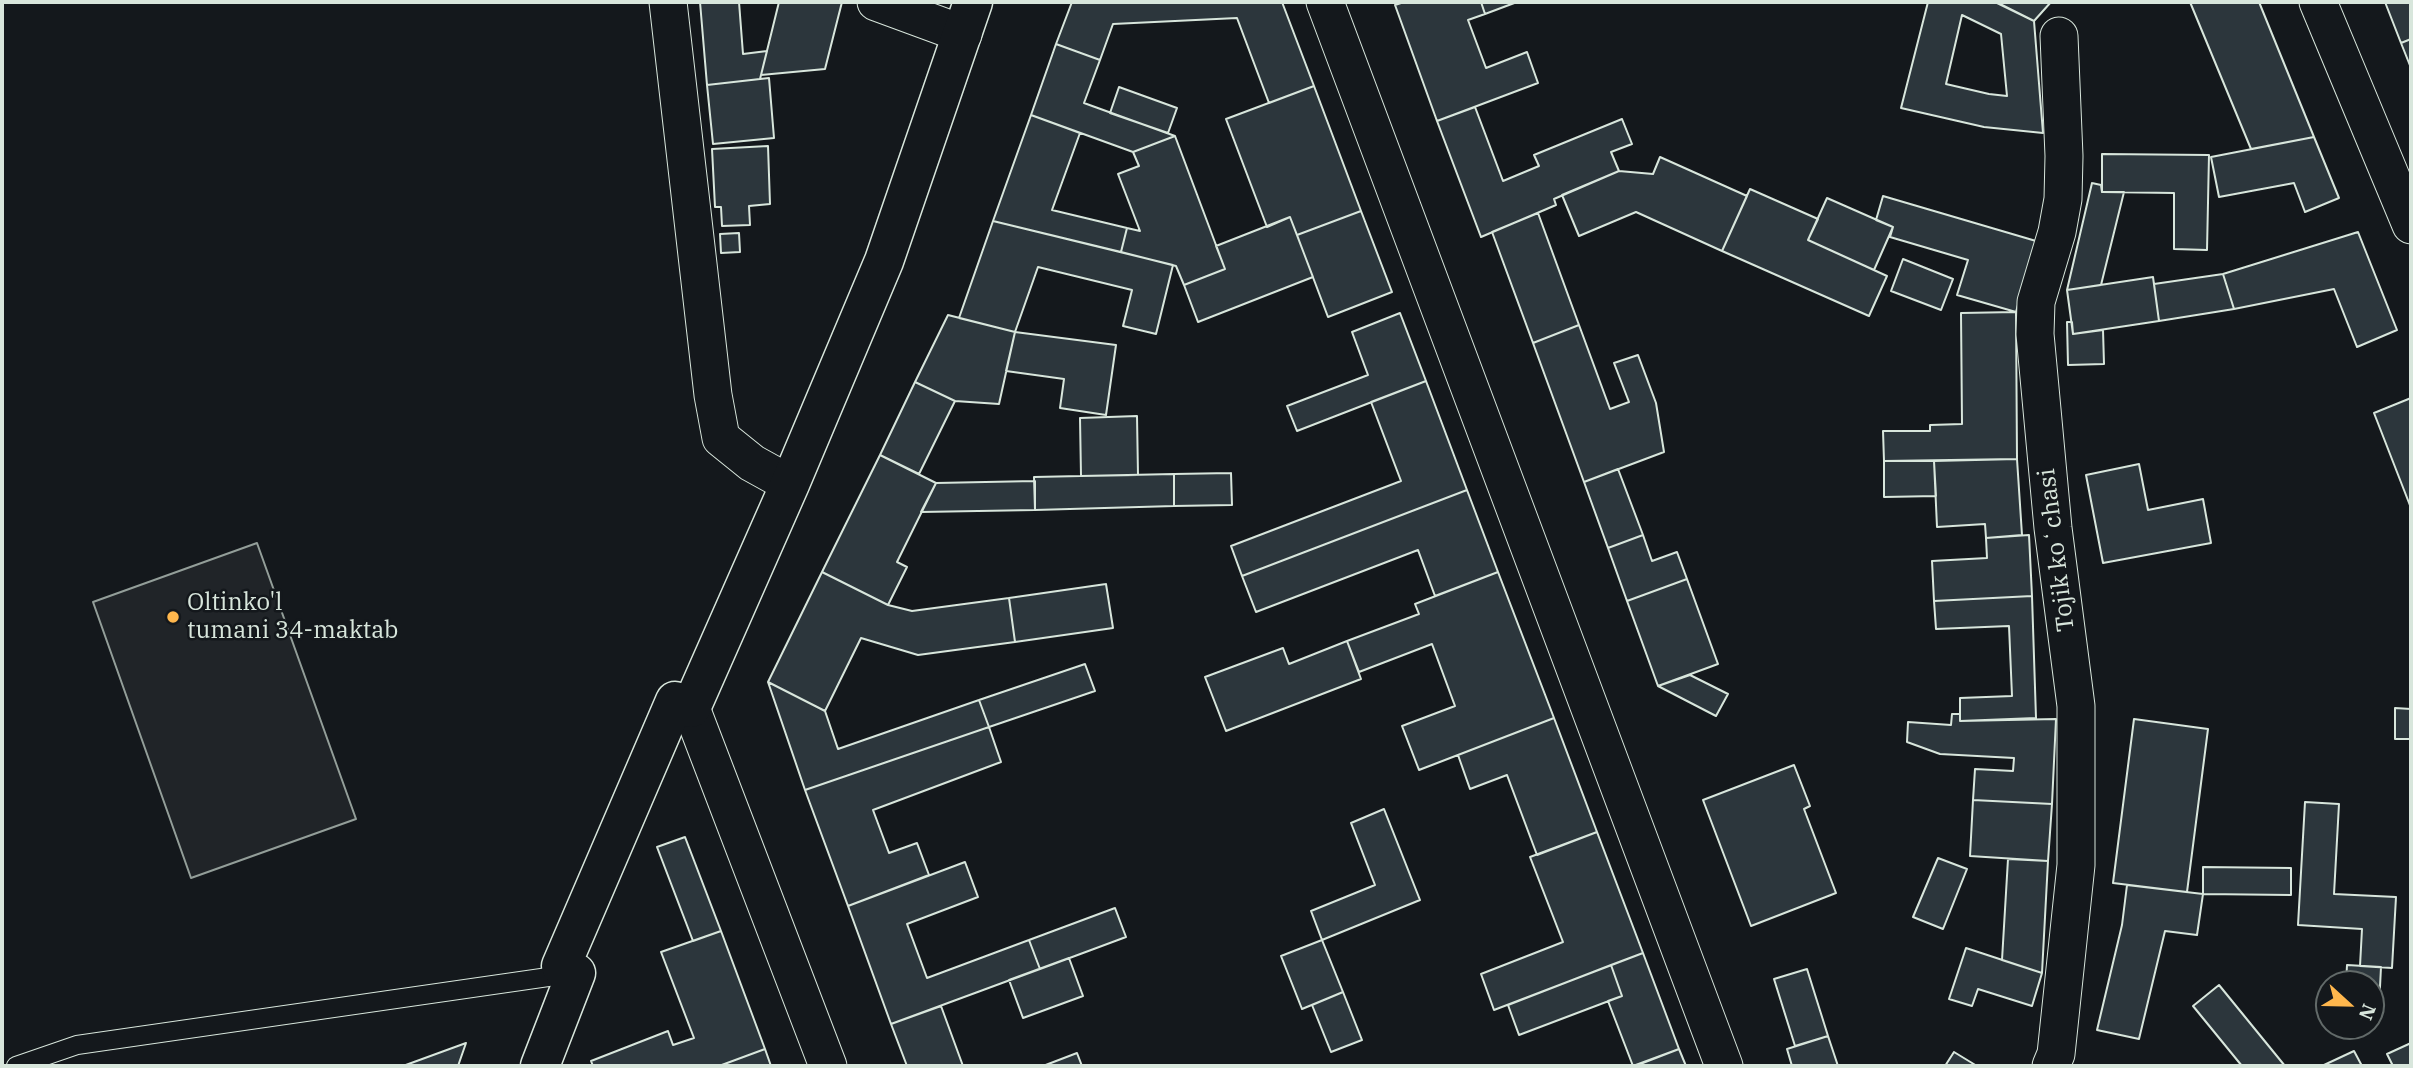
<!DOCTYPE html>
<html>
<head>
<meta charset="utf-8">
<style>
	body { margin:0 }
	#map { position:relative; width:2413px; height:1068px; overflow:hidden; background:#14181c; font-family:"IBM Plex Serif",serif }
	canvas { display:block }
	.frame { position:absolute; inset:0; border:4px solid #d8e6dc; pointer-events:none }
	.north { position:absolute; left:2315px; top:970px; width:70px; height:70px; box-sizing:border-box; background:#14181c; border:2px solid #626a69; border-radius:50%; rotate:112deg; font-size:19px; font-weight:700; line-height:28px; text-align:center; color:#d8e6dc }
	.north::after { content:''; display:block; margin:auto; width:24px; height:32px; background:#ffb74d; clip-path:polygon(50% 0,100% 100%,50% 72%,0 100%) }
</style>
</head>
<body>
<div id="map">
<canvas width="2413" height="1068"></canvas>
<div class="frame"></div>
<div class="north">N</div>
</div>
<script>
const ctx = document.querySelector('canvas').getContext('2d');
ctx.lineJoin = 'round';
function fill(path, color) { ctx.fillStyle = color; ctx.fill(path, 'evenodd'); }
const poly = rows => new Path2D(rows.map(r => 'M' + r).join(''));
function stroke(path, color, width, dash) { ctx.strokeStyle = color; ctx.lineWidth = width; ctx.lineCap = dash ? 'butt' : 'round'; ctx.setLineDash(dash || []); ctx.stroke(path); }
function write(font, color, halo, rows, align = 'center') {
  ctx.font = font + ' "IBM Plex Serif",serif'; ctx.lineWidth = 5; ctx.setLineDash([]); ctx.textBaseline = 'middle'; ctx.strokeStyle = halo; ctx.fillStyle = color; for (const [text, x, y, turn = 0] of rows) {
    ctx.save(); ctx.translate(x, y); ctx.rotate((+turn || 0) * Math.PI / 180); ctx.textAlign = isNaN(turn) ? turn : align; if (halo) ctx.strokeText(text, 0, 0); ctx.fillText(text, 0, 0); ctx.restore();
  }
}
const green = poly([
	[257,543,356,819,191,878,93,602,257,543]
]);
fill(green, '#202428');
stroke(green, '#939e99', 2);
const building = poly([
	[700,2,739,2,743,54,767,51,760,79,707,85,700,2],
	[779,2,842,2,825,69,761,75,779,2],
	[1072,2,1282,2,1314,86,1269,103,1237,18,1113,24,1100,60,1056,44,1072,2],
	[1404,2,1481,2,1485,14,1468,20,1486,68,1527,52,1538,83,1437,121,1395,5,1404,2],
	[1481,2,1517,2,1485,14,1481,2],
	[1928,2,1995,2,2034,21,2043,133,1984,127,1901,108,1928,2],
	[1962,15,2001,34,2007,96,1989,94,1946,84,1962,15],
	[2002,2,2051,2,2034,21,2000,4,2002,2],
	[2190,2,2259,2,2314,137,2251,149,2190,2],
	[2385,2,2411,2,2411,39,2401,43,2385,2],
	[2411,39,2411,68,2401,43,2411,39],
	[1056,44,1100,60,1084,103,1175,136,1133,152,1031,115,1056,44],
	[769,78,774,138,713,144,707,85,769,78],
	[1314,86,1361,211,1297,235,1290,217,1267,227,1226,119,1314,86],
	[1119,87,1177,108,1168,133,1110,113,1119,87],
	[1475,107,1503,181,1539,166,1534,155,1622,119,1632,144,1611,152,1619,171,1554,199,1556,205,1481,237,1437,121,1475,107],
	[1031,115,1080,133,1052,210,1127,228,1121,252,993,221,1031,115],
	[1175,136,1225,269,1184,285,1176,266,1121,252,1127,228,1140,231,1118,174,1139,166,1133,152,1175,136],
	[2314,137,2339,198,2305,212,2294,183,2219,197,2211,157,2314,137],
	[768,146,770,204,749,206,750,225,722,226,721,207,715,207,712,149,768,146],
	[2102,154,2209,155,2207,250,2174,249,2174,193,2102,192,2102,154],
	[1660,157,1747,196,1722,251,1636,212,1579,236,1562,195,1619,171,1653,174,1660,157],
	[2092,183,2101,185,2102,192,2124,192,2101,285,2067,290,2092,183],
	[1750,189,1818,219,1808,240,1887,276,1869,316,1722,251,1750,189],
	[1883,196,2036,241,2016,312,1957,295,1968,260,1890,237,1893,227,1876,220,1883,196],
	[1827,198,1893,227,1874,270,1808,240,1827,198],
	[1361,211,1392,292,1328,317,1297,235,1361,211],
	[1538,213,1579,325,1533,343,1492,232,1538,213],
	[1290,217,1313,277,1198,322,1184,285,1225,269,1216,246,1290,217],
	[993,221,1173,265,1156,334,1123,326,1132,290,1038,267,1015,332,959,318,993,221],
	[2358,232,2397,330,2357,347,2334,289,2234,309,2223,274,2358,232],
	[739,233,740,252,721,253,720,234,739,233],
	[1903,259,1953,279,1941,310,1891,291,1903,259],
	[2223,274,2234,309,2159,321,2154,284,2223,274],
	[2153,277,2159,321,2073,334,2067,290,2153,277],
	[2016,312,2017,459,1884,461,1883,431,1930,431,1930,425,1962,424,1961,313,2016,312],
	[1400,313,1426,381,1297,431,1287,406,1368,375,1352,332,1400,313],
	[948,315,1015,332,999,404,955,401,915,382,948,315],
	[2067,322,2072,322,2073,334,2103,330,2104,364,2068,365,2067,322],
	[1579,325,1610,409,1629,402,1614,363,1638,355,1656,403,1664,452,1584,482,1533,343,1579,325],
	[1015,332,1116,345,1106,415,1060,408,1064,379,1006,371,1015,332],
	[1426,381,1467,490,1242,576,1231,546,1401,481,1371,402,1426,381],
	[915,382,955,401,919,474,880,455,915,382],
	[2411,398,2411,508,2374,413,2411,398],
	[1137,416,1138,475,1081,476,1080,418,1137,416],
	[880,455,936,483,897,562,907,567,888,605,822,572,880,455],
	[2017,459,2022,535,1986,538,1985,524,1937,527,1934,461,2017,459],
	[1884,461,1934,461,1936,496,1884,497,1884,461],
	[2139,464,2148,510,2203,499,2211,543,2103,563,2086,475,2139,464],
	[1618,469,1643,535,1608,548,1584,482,1618,469],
	[1231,473,1232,505,1174,506,1174,474,1231,473],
	[1174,474,1174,506,1035,510,1034,477,1174,474],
	[1035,481,1035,510,921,512,936,483,1035,481],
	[1467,490,1498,572,1435,596,1418,550,1256,612,1242,576,1467,490],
	[1643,535,1652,561,1677,552,1687,579,1627,601,1608,548,1643,535],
	[2029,535,2032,596,1934,601,1932,561,1987,558,1986,538,2029,535],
	[822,572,888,605,912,611,1009,598,1015,642,918,655,861,638,825,711,768,682,822,572],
	[1498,572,1554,718,1419,770,1402,726,1455,706,1432,644,1359,672,1347,641,1419,614,1415,604,1498,572],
	[1687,579,1718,664,1658,686,1627,601,1687,579],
	[1106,584,1113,628,1015,642,1009,598,1106,584],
	[2032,596,2036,718,1960,721,1960,698,2012,696,2009,626,1936,629,1934,601,2032,596],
	[1347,641,1361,679,1226,731,1205,677,1283,648,1289,664,1347,641],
	[1085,664,1095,691,989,727,979,700,1085,664],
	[1690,675,1728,694,1716,716,1658,686,1690,675],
	[768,682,825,711,838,749,979,700,989,727,805,790,768,682],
	[2395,708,2411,709,2411,739,2395,739,2395,708],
	[1952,714,1960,714,1960,721,2056,719,2052,804,1973,800,1975,769,2013,771,2014,758,1940,754,1907,742,1908,722,1951,725,1952,714],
	[1554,718,1597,832,1537,855,1507,775,1470,789,1458,755,1554,718],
	[2134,719,2208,729,2187,892,2113,883,2134,719],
	[989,727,1001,762,873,810,889,853,917,843,929,875,848,906,805,790,989,727],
	[1794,765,1810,806,1804,809,1836,893,1751,926,1703,800,1794,765],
	[1973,800,2052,804,2048,861,1970,856,1973,800],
	[2305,802,2339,804,2334,894,2396,897,2392,968,2360,966,2362,929,2298,925,2305,802],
	[1384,809,1420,900,1322,940,1311,911,1375,885,1351,823,1384,809],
	[1597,832,1643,953,1494,1010,1481,974,1563,942,1530,857,1597,832],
	[685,837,721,931,693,941,657,847,685,837],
	[1938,858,1967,869,1943,929,1913,917,1938,858],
	[2008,859,2048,861,2042,973,2002,960,2008,859],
	[965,862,978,897,907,924,927,978,1029,940,1040,969,891,1024,848,906,965,862],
	[2203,867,2291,868,2291,895,2203,894,2203,867],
	[2127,885,2203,894,2197,935,2165,931,2139,1039,2097,1030,2122,925,2127,885],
	[1115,908,1126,937,1040,969,1029,940,1115,908],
	[721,931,765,1049,719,1066,593,1066,591,1061,668,1031,673,1045,694,1038,661,952,721,931],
	[1322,940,1343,992,1302,1009,1281,956,1322,940],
	[1966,948,2042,973,2032,1006,1978,989,1972,1006,1949,999,1966,948],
	[1643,953,1679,1049,1633,1066,1608,1001,1622,996,1611,965,1643,953],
	[1069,958,1083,996,1023,1018,1009,980,1069,958],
	[1611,965,1622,996,1519,1035,1508,1005,1611,965],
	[2347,965,2381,967,2379,1007,2371,1007,2371,984,2346,984,2347,965],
	[1807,969,1828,1036,1795,1046,1774,979,1807,969],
	[2219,985,2285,1066,2242,1066,2193,1006,2219,985],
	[1343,992,1362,1040,1331,1052,1312,1005,1343,992],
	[941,1006,963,1066,907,1066,891,1024,941,1006],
	[1828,1036,1838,1066,1792,1066,1787,1049,1828,1036],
	[466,1043,458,1066,403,1066,466,1043],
	[2411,1043,2411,1066,2393,1066,2387,1054,2411,1043],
	[765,1049,771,1066,719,1066,765,1049],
	[1679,1049,1686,1066,1635,1066,1679,1049],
	[2354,1051,2362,1066,2324,1066,2324,1065,2354,1051],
	[1954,1052,1977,1066,1945,1066,1954,1052],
	[1077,1053,1082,1066,1043,1066,1077,1053]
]);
fill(building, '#2c363c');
stroke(building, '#d8e6dc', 2);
const lane = poly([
	[16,1066,77,1045,569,974]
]);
const street = poly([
	[668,2,713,395,721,438,752,463,790,484],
	[876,2,963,34],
	[1325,2,1724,1066],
	[2318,2,2411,225],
	[691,708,828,1066],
	[2051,1066,2056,1054,2076,865,2076,706,2053,528,2035,334,2036,302,2057,232,2063,199,2064,156,2059,36]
]);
const secondary = poly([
	[540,1066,576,973,561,966,675,701,691,708,790,484,884,261,973,2]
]);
stroke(lane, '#d8e6dc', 20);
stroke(street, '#d8e6dc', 39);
stroke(secondary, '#d8e6dc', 41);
stroke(lane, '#14181c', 18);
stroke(street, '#14181c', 37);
stroke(secondary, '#14181c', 38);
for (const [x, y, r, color] of [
	[173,617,7,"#ffb74d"]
]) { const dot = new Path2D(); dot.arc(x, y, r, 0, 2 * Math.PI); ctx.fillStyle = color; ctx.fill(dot); stroke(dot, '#14181c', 2.5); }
write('24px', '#d8e6dc', '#14181c', [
	["Tojik koʻchasi",2057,550,-97]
]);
write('24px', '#d8e6dc', '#14181c', [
	["Oltinko'l",187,603],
	["tumani 34-maktab",187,631]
], 'left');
</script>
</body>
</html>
